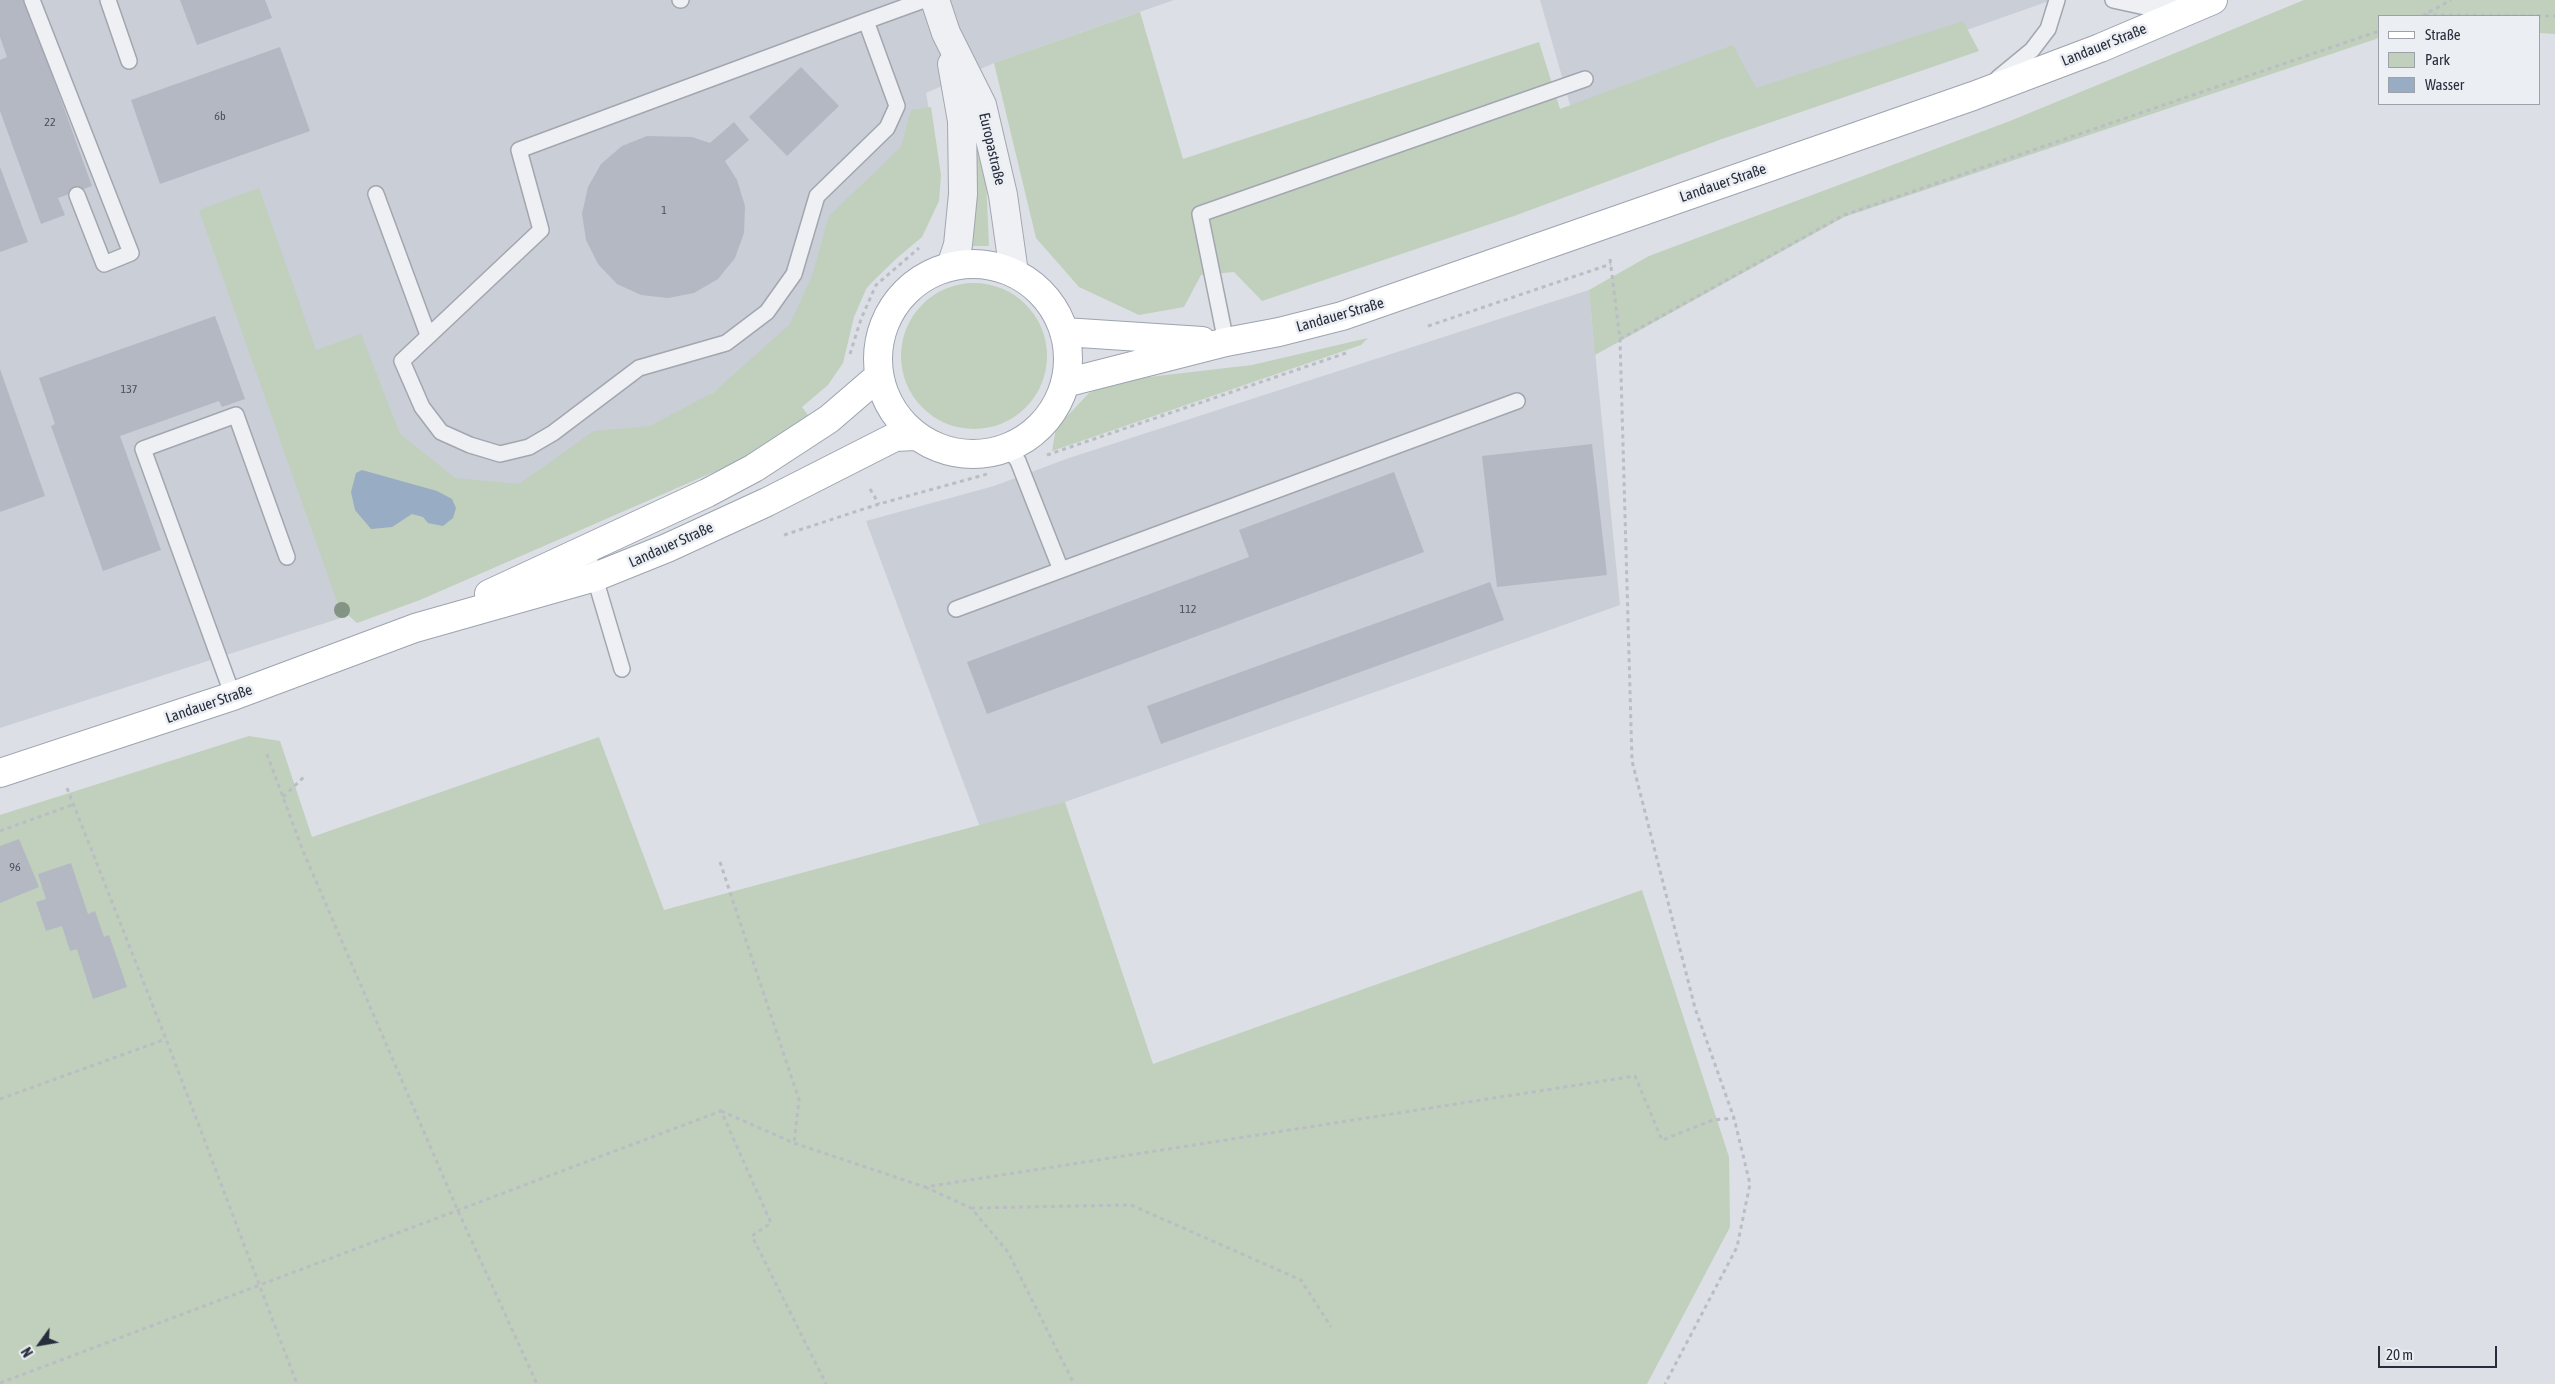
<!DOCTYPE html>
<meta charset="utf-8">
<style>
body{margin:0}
#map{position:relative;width:2555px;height:1384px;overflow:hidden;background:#dcdfe5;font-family:"Asap Condensed",sans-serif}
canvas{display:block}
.legend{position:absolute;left:2378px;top:15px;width:162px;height:90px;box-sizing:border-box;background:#ebeef3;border:1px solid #9da1a9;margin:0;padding:6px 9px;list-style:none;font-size:15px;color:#272d3b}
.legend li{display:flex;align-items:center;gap:10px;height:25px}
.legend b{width:25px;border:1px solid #9da1a9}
.north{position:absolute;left:15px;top:1319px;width:50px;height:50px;-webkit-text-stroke:4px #ebeef3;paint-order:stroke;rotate:238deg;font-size:14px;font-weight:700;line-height:20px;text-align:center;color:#272d3b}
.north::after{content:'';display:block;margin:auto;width:18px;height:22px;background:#272d3b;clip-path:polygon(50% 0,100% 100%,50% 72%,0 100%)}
.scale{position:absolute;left:2378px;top:1346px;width:119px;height:22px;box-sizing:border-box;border:2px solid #272d3b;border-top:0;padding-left:6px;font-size:15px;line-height:18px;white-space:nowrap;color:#272d3b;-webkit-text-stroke:4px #ebeef3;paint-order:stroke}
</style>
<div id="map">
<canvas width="2555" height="1384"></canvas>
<ul class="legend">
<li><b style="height:6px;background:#fff"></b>Straße</li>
<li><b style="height:14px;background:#c1cfbd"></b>Park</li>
<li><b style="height:14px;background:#98acc4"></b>Wasser</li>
</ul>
<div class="north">N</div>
<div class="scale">20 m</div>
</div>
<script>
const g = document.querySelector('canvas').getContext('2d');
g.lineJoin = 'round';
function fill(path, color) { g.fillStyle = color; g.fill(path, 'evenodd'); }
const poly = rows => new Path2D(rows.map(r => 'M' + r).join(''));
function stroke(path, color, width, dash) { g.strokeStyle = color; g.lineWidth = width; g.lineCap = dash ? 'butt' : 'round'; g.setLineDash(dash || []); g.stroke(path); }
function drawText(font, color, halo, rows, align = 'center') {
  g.font = font + ' "Asap Condensed",sans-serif'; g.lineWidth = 5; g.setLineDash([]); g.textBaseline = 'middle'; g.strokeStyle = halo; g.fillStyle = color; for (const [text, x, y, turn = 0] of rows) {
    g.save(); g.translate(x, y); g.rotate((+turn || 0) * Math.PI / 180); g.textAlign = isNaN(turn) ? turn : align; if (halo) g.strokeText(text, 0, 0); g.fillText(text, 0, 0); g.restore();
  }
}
const built = poly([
 [0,0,1174,0,994,63,926,93,933,133,911,246,881,271,854,304,379,602,347,616,0,728],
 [1540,0,2052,0,1587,164],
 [1589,290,1620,605,1065,802,980,827,866,521,994,486,1066,459]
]);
const green = poly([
 [2304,0,2555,0,2555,34,2539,33,2539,16,2379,16,2379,38,1844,217,1595,355,1589,290,1649,256,2010,121],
 [1140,12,1183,159,1539,42,1560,109,1733,45,1756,88,1963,21,1979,51,1722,139,1514,216,1262,301,1234,272,1201,275,1184,307,1139,315,1079,287,1036,238,994,63],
 [931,107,941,175,939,201,922,237,897,258,867,287,854,317,843,363,828,385,802,407,810,418,739,461,420,600,357,623,339,607,199,210,259,188,316,350,361,334,400,434,455,478,519,484,594,431,650,426,714,392,790,324,812,276,829,216,901,147,911,110],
 [972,146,980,148,986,179,989,246,973,246,976,187],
 '901 356a73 73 0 1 1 146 0a73 73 0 1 1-146 0Z',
 [1368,338,1361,345,1052,451,1056,428,1089,393,1123,380,1252,365],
 [249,736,280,741,312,837,599,737,664,910,1065,802,1153,1064,1642,890,1729,1157,1730,1227,1647,1384,0,1384,0,815]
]);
const water = poly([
 [362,470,437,491,452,499,456,508,453,518,443,526,428,523,423,517,412,514,392,527,371,529,355,510,351,492,356,473]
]);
const building = poly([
 [0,0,25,0,92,186,58,198,65,215,41,224,0,111,0,60,7,57,0,37],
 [180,0,265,0,272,18,197,45],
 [280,47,310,131,160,184,131,100],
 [801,67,839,106,787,156,749,117],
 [734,122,749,140,725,161,737,180,745,206,744,233,735,258,718,279,694,293,668,298,641,295,617,284,598,264,586,240,582,214,588,187,601,164,622,146,647,136,692,137,710,143],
 [0,167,28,242,0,252],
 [215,316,245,399,222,407,219,401,120,436,161,550,103,571,51,426,55,424,39,378],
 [0,369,45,496,0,512],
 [1592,444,1607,575,1497,587,1482,456],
 [1394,472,1424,552,987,714,967,662,1249,557,1239,530],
 [1490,582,1504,620,1161,744,1147,706],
 [19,839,39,887,0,903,0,846],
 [71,863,88,914,95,911,104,937,109,935,127,987,93,999,77,949,70,951,62,926,46,931,36,902,46,899,38,874]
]);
const path = poly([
 [2425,15,2555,16],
 [2422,16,2451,0],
 [1610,259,1620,339,1632,761,1695,1008,1734,1118,1750,1184,1737,1247,1665,1384],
 [1428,326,1611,264],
 [1620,339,1844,215,2379,31],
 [850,354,861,319,876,285,919,248],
 [1047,455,1346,353],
 [870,489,879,504],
 [784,535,879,504,991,473],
 [267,754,303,851,458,1211,537,1384],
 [67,788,166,1039,297,1384],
 [283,797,304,777],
 [0,831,72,805],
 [720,862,799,1100,794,1143],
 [0,1099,166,1039],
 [721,1111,794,1143,925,1187,1635,1076,1662,1140,1713,1120,1734,1118],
 [925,1187,971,1208,1008,1252,1074,1384],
 [971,1208,1131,1205,1301,1280,1331,1327],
 [0,1383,721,1111,771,1223,752,1236,826,1384]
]);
const service = poly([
 [32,0,131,253,104,264,77,195],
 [108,0,129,61],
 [680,0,681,0],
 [2113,0,2145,7,2183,6],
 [866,21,897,106,887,128,817,196,794,274,767,312,726,343,639,368,553,433,529,447,500,454,470,445,441,432,422,407,402,361,541,230,519,150,866,21,924,0],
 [1998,78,2032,50,2048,29,2057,0],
 [376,194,428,335],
 [1226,342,1200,214,1585,79],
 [1008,448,1018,461,1061,570,1517,401],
 [586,548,622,669],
 [956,609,1061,570],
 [233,696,143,449,236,415,287,557]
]);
const minor = poly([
 [935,0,946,33,982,105,1003,195,1014,273],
 [951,266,958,245,963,194,962,121,952,64]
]);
const primary = poly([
 '878 359a95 95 0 1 1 190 0a95 95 0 1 1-190 0Z',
 [1064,332,1202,341],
 [1065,383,1226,342,1279,332,1342,316,1973,96,2100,48,2213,0],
 [489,594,707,493,754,468,829,419,879,376],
 [0,773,233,696,415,628,595,577,667,548,767,502,895,437,915,436]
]);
const trees = [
 [342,610]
];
const numberNames = [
 ["6b",220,116],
 ["22",50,122],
 ["1",664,210],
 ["137",129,389],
 ["112",1188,609],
 ["96",15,867]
];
const streetNames = [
 ["Landauer Straße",2104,45,-22],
 ["Europastraße",992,149,77],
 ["Landauer Straße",1723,183,-19],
 ["Landauer Straße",1340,315,-16],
 ["Landauer Straße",671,545,-24],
 ["Landauer Straße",209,704,-19]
];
fill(built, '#caced7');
fill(green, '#c1cfbd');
fill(water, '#98acc4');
fill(building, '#b3b8c2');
stroke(service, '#a2a6af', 18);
stroke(minor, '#a2a6af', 30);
stroke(primary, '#9ca4b0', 30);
stroke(path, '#babdc4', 3, [4, 4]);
stroke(service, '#eef0f4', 15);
stroke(minor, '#eef0f4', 28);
stroke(primary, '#fff', 28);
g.fillStyle = '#839384';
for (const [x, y] of trees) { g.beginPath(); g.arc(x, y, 8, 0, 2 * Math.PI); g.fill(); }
drawText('12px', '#4a505d', null, numberNames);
drawText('15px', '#272d3b', '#ebeef3', streetNames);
</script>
